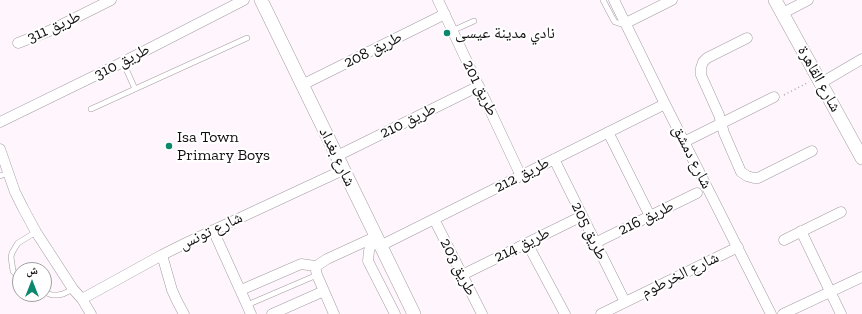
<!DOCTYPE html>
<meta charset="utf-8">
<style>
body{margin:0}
#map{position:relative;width:862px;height:314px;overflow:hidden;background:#fef6fc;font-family:"Zilla Slab","Noto Naskh Arabic",serif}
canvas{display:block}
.north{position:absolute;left:12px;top:262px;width:40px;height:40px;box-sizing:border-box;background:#fff;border:1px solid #a09fa0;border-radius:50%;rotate:0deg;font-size:11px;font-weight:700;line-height:16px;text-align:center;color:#120f11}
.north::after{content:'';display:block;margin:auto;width:14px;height:18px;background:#0b896d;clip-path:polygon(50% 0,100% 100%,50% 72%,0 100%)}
</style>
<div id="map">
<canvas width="862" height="314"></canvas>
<div class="north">ش</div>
</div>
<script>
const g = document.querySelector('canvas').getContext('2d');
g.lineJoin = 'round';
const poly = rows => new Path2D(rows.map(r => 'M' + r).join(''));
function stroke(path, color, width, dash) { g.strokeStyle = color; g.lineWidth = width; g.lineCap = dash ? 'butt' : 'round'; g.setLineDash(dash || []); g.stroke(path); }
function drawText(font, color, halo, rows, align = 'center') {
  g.font = font + ' "Zilla Slab","Noto Naskh Arabic",serif'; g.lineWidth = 4; g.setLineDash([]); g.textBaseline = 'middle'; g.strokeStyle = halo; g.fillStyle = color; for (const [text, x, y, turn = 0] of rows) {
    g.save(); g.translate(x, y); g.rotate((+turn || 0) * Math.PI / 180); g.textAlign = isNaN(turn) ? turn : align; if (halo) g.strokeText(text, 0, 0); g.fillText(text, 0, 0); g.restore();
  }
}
const path = poly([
 [784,95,809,82]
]);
const service = poly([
 [603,0,613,19,615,22,621,24,626,23],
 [452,31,474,21],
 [123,62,135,89],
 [91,109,247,38],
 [0,176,8,173],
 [20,279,13,271,11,257,12,253,16,246,18,243,36,232],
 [44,292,52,295,58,295,63,294,73,289],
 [247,305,317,275]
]);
const minor = poly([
 [438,0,521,176],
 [614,0,665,104,771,314],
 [783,13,808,0],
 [626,23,672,0],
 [747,38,707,58,703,62,701,68,701,75,719,115,724,133,741,172,747,176,754,178,758,178,812,151],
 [18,43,49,31,111,0],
 [821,83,862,59],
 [302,85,445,14],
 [0,122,123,62,244,0],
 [608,132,650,216],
 [684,142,774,97],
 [0,149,15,192,23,208,36,232,73,289,82,299,91,314],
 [337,156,479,86],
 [554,159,625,302],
 [434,219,482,314],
 [213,230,251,314],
 [801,231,841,314],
 [373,238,369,251,368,261,395,314],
 [784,240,841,212],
 [527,243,565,314],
 [595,243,697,193],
 [380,246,665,104],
 [162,255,172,290,177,301,184,314],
 [315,266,317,275,334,314],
 [462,275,582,216],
 [241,290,301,264,315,266,318,265,327,259,375,237],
 [82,299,162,255,188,242,343,170],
 [272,314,324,291],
 [601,314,738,247],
 [783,314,862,277]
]);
const tertiary = poly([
 [261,0,414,314],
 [775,0,862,158]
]);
const markers = [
 [447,33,4,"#0b896d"],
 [169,146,4,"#0b896d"]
];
const streetNames = [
 ["طريق 311",54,27,-24],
 ["طريق 208",373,50,-26],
 ["طريق 310",122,62,-27],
 ["شارع القاهرة",819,79,61],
 ["طريق 201",480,88,64],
 ["طريق 210",408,121,-26],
 ["شارع بغداد",337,157,64],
 ["شارع دمشق",692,157,63],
 ["طريق 212",522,175,-27],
 ["طريق 216",646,218,-26],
 ["شارع تونس",211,231,-25],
 ["طريق 205",589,231,64],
 ["طريق 214",522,245,-26],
 ["طريق 203",458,267,63],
 ["شارع الخرطوم",680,275,-26]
];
const poiNames = [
 ["نادي مدينة عيسى",455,33],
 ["Isa Town",177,137],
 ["Primary Boys",177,155]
];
stroke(service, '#a39ba0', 6);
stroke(minor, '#a39ba0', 11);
stroke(tertiary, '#a39ba0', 14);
stroke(path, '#afa9ae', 1.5, [1, 3]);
stroke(service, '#fff', 5);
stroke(minor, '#fff', 10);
stroke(tertiary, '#fff', 13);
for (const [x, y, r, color] of markers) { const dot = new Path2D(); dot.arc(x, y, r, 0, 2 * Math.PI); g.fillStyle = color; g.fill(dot); stroke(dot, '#fff', 1.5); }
drawText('16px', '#120f11', '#fff', streetNames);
drawText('16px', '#120f11', '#fff', poiNames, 'left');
</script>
